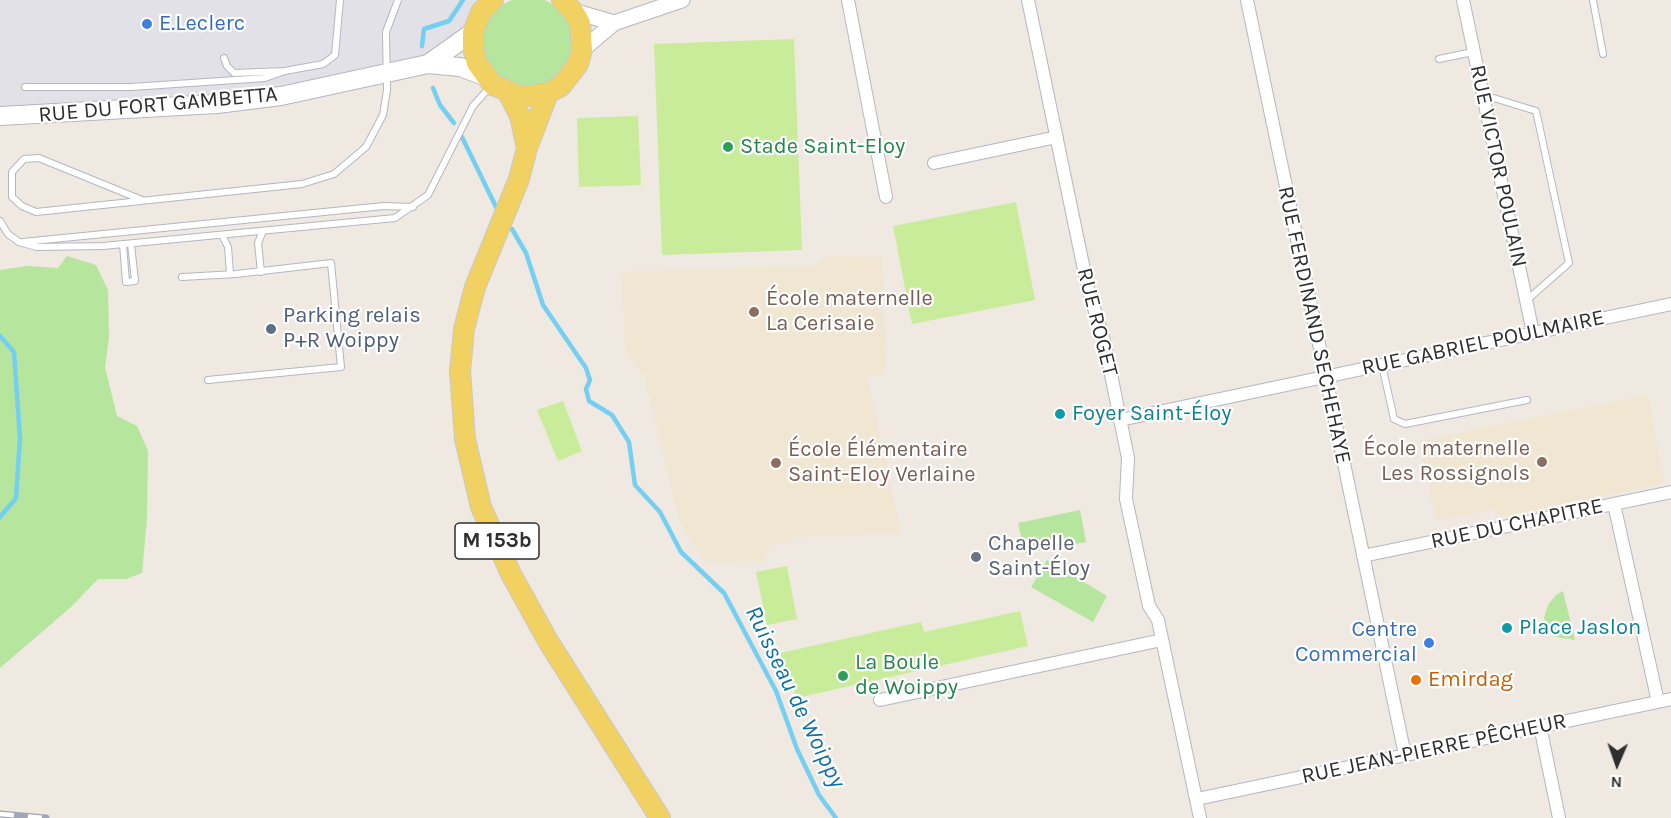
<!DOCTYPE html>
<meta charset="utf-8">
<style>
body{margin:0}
#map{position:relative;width:1671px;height:818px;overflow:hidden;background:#efe9e1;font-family:Karla,sans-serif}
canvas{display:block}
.north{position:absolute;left:1587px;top:734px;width:60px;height:60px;-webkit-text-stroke:4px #fff;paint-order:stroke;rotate:182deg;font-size:16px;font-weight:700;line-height:24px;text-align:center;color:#2e2e2e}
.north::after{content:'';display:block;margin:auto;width:21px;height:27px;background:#2e2e2e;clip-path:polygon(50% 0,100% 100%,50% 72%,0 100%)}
</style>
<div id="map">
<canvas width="1671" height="818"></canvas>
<div class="north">N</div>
</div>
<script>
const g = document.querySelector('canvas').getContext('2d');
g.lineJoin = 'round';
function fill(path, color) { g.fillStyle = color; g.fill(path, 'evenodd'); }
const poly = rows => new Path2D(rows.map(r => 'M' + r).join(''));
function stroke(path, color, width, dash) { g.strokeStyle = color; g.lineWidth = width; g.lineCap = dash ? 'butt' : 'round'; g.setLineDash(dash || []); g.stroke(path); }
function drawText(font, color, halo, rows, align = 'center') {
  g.font = font + ' Karla,sans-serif'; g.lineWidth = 4.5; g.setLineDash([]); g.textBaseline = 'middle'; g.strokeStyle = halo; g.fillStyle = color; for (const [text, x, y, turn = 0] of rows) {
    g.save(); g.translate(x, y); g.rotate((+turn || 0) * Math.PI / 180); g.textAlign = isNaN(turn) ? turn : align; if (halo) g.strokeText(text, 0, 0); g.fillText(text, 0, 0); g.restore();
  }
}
const industrial = poly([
 [0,0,493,0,455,48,341,84,0,116]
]);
const education = poly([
 [826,256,882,257,886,374,868,376,869,385,901,533,793,537,792,543,770,544,764,561,705,562,680,524,651,402,646,390,646,379,626,352,621,272,813,266],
 [1648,395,1664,483,1502,517,1493,509,1436,521,1419,441]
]);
const green = poly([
 '483 42a45 45 0 1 1 90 0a45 45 0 1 1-90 0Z',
 [67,256,96,265,108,290,109,337,105,367,117,416,137,426,148,451,147,518,142,573,126,579,98,579,71,607,0,668,0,270,27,266,58,268],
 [1080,510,1086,542,1025,553,1018,523],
 [1047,560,1107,596,1093,622,1031,587],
 [1563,591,1575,640,1556,637,1550,631,1544,618,1548,605,1556,595]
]);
const pitch = poly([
 [794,39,802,250,662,255,654,44],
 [638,116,641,185,579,187,577,118],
 [1016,202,1035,300,912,324,893,226],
 [563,401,582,451,558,461,537,410],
 [787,566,797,619,767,625,756,572],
 [1020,611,1028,646,797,698,780,653,921,622,924,632]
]);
const stream = poly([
 [422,46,424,29,449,21,463,0],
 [433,88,440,105,454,123],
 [462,137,496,207],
 [512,229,526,253,543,305,586,368,590,380,586,389,589,401,612,415,629,442,635,485,660,512,681,552,724,593,776,691,797,749,819,795,836,818],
 [0,336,14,352,20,438,16,498,0,517]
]);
const service = poly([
 [1593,0,1603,54],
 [1439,59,1473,52],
 [285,71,323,64,335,55,340,0],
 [25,87,131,87,265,78,285,71,234,73,227,66,224,58],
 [1484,95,1536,111,1569,263,1527,300],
 [142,200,39,158,24,159,12,172,12,197,22,206,36,212,302,184,334,174,366,147,383,115,387,90,386,32,398,0],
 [0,221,8,234,19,242,37,247,103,246,395,218,428,195,473,106,490,87],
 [222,235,228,247,230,273],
 [23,242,384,206,413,207],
 [123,244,126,282,135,281,131,244],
 [261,272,258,243,263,231],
 [182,277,236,274,331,263,341,367,208,380],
 [1382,365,1394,419,1405,424,1527,400]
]);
const minor = poly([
 [848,0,886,197],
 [1028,0,1088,289,1104,340,1128,458,1126,499,1149,606,1158,620,1200,818],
 [1247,0,1405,755],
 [1463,0,1533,333],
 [934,163,1057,137],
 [1120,420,1671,304],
 [1614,504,1658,702],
 [1363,556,1671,492],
 [880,700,1162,640],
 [1540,726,1559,818],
 [1197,799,1671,699]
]);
const tertiary = poly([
 [573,11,614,23],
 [582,50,614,23,682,0]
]);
const secondary = poly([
 [428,64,460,67,484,76],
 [0,116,217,104,281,96,428,64,473,32]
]);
const primary = poly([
 [493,0,481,12,473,32,473,48,477,63,493,85,522,97,548,93,561,86,578,64,582,50,580,23,573,11,562,0],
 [548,93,527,148,519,179,475,287,464,329,460,371,465,439,481,507,511,574,548,641,660,818],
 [509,94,520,116,527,148]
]);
const rail = poly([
 [0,814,46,818]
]);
const markers = [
 [147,24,6,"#3f7fe0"],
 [728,147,6,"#2e9e5b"],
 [754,312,6,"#8d6e63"],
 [271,329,6,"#5c6f8a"],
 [1060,414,6,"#0f9aa8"],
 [1542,462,6,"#8d6e63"],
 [776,463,6,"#8d6e63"],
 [976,557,6,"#6b7280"],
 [1507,628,6,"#0f9aa8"],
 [1429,643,6,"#3f7fe0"],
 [843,676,6,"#2e9e5b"],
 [1416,680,6,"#e8710a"]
];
const shields = [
 [497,541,84]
];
const shieldNames = [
 ["M 153b",497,541]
];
const shopNames = [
 ["E.Leclerc",159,24],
 ["Centre",1417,630,"right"],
 ["Commercial",1417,655,"right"]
];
const streetNames = [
 ["RUE DU FORT GAMBETTA",158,105,-5],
 ["RUE VICTOR POULAIN",1498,166,78],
 ["RUE ROGET",1097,322,76],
 ["RUE FERDINAND SECHEHAYE",1314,325,78],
 ["RUE GABRIEL POULMAIRE",1483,343,-12],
 ["RUE DU CHAPITRE",1517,524,-12],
 ["RUE JEAN-PIERRE PÊCHEUR",1434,749,-12]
];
const leisureNames = [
 ["Stade Saint-Eloy",740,147],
 ["La Boule",855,663],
 ["de Woippy",855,688]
];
const educationNames = [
 ["École maternelle",766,299],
 ["La Cerisaie",766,324],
 ["École maternelle",1530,449,"right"],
 ["Les Rossignols",1530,474,"right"],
 ["École Élémentaire",788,450],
 ["Saint-Eloy Verlaine",788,475]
];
const serviceNames = [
 ["Parking relais",283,316],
 ["P+R Woippy",283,341]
];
const cultureNames = [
 ["Foyer Saint-Éloy",1072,414],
 ["Place Jaslon",1519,628]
];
const worshipNames = [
 ["Chapelle",988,544],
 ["Saint-Éloy",988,569]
];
const foodNames = [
 ["Emirdag",1428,680]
];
const waterNames = [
 ["Ruisseau de Woippy",795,697,64]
];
fill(industrial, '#e3e1e8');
fill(education, '#f0e6d1');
fill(green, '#b6e59e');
fill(pitch, '#c9ec9a');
stroke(stream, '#75cff0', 4.5);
stroke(service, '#b4b7c1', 8);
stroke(minor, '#b4b7c1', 14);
stroke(tertiary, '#b4b7c1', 17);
stroke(secondary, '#b4b7c1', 20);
stroke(primary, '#c9c9c9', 22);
stroke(service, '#fff', 6);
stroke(minor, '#fff', 12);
stroke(tertiary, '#fff', 15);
stroke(secondary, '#fff', 18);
stroke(primary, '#f2d163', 20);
stroke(rail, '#a3a6b8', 7);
stroke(rail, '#fff', 4.5, [14]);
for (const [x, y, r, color] of markers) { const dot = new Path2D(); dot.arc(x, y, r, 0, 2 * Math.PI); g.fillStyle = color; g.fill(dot); stroke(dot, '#fff', 2); }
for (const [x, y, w] of shields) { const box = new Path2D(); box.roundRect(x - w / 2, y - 18, w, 36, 4.5); g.fillStyle = '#fff'; g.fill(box); stroke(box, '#2e2e2e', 1.5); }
drawText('bold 21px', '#2e2e2e', null, shieldNames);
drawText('22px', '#366cbe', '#fff', shopNames, 'left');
drawText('22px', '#2e2e2e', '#fff', streetNames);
drawText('22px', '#27864d', '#fff', leisureNames, 'left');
drawText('22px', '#785e54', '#fff', educationNames, 'left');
drawText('22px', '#4e5e75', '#fff', serviceNames, 'left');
drawText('22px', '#0d838f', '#fff', cultureNames, 'left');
drawText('22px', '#5b616d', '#fff', worshipNames, 'left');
drawText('22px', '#c56008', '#fff', foodNames, 'left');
drawText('italic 24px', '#0d6fa3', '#fff', waterNames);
</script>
